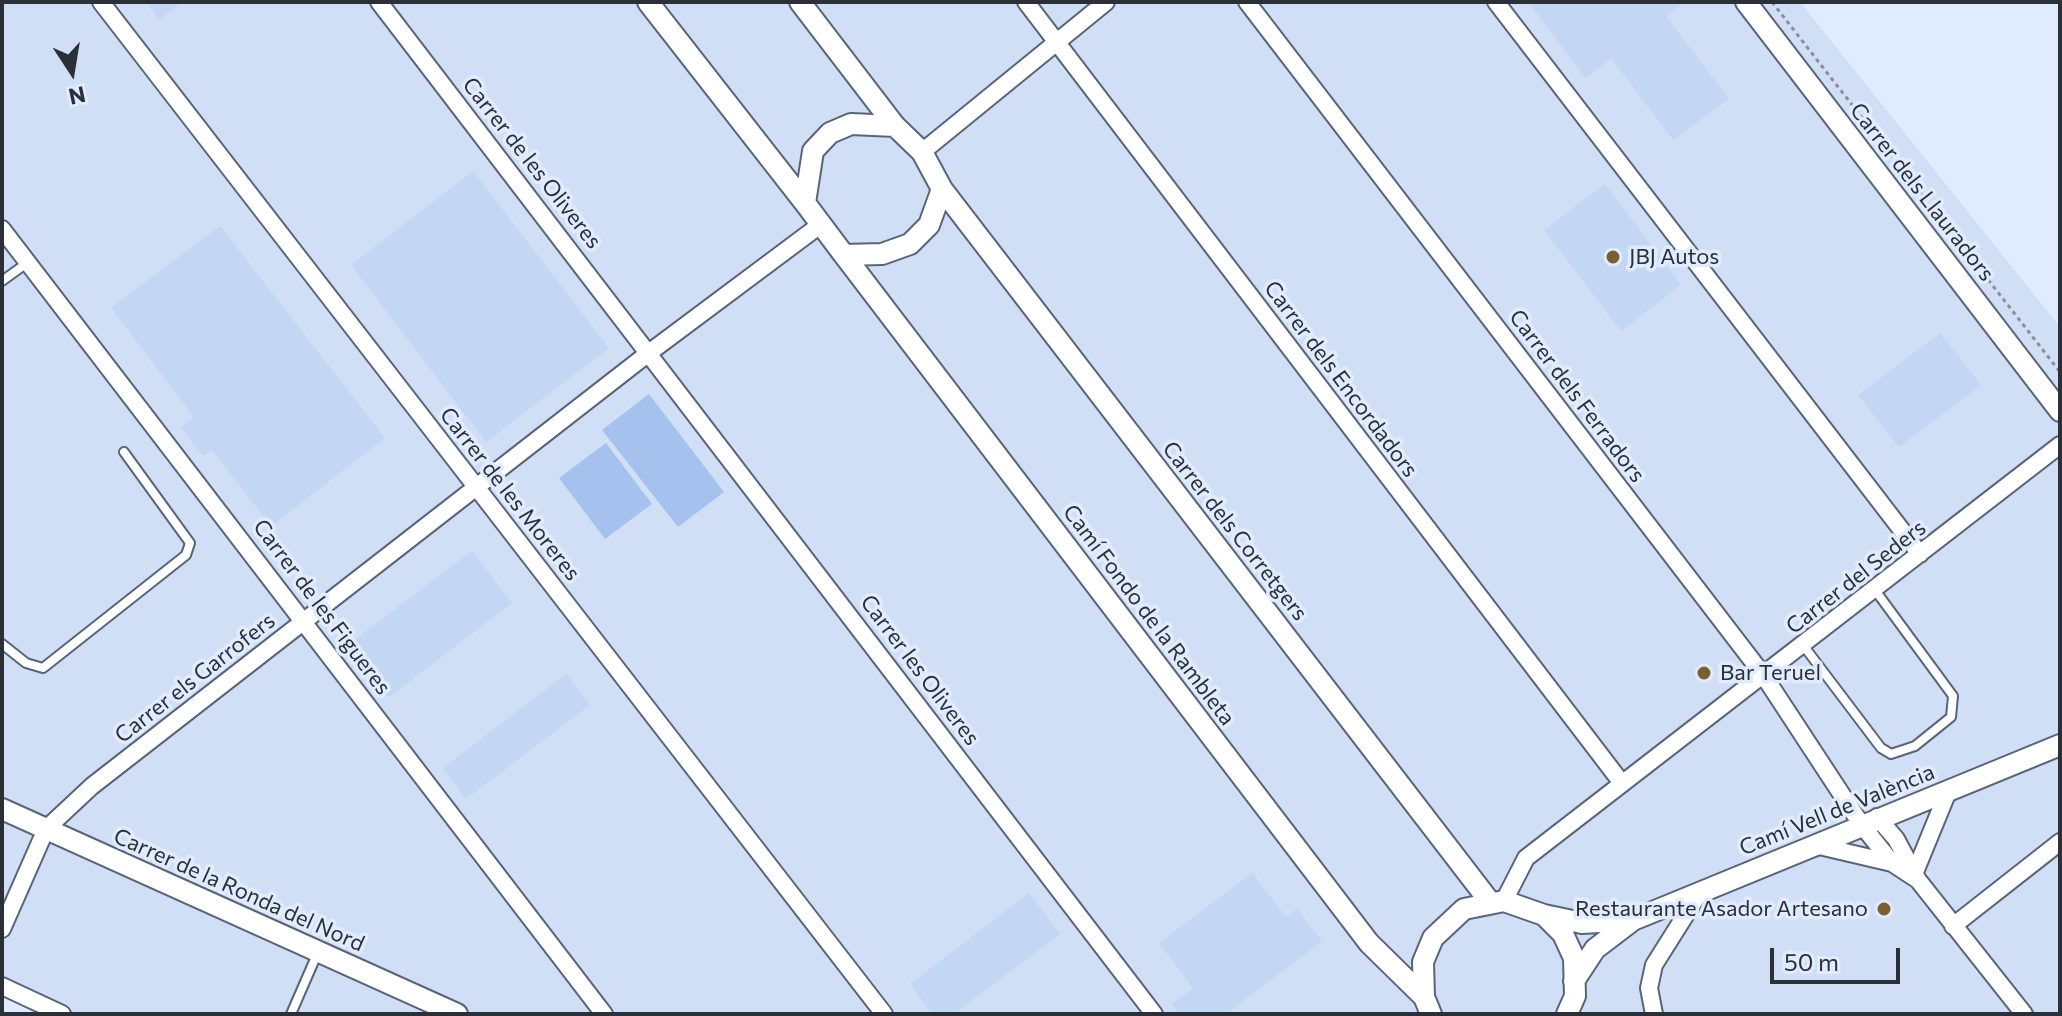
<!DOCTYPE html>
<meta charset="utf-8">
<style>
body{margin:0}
#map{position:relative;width:2062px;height:1016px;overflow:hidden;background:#e0ecfe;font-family:Commissioner,sans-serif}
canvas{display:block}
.frame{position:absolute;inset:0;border:4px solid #2a2f38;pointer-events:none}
.north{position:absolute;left:32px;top:32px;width:80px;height:80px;-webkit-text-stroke:6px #e0ecfe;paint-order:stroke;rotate:168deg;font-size:22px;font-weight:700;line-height:32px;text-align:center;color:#2a2f38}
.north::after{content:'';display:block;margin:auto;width:28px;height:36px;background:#2a2f38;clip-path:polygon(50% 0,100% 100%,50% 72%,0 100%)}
.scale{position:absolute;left:1770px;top:948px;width:130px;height:36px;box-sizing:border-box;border:4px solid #2a2f38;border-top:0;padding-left:10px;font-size:24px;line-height:28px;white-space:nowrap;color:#2a2f38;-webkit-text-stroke:6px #e0ecfe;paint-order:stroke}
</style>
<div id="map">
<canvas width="2062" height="1016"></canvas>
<div class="frame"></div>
<div class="north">N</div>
<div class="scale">50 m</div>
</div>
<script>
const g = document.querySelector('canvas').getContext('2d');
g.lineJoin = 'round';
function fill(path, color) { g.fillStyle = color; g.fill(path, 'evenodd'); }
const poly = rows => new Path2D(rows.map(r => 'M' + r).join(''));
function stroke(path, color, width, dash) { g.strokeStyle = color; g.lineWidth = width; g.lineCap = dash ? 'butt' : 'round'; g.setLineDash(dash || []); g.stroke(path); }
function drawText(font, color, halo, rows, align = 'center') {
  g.font = font + ' Commissioner,sans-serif'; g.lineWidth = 7; g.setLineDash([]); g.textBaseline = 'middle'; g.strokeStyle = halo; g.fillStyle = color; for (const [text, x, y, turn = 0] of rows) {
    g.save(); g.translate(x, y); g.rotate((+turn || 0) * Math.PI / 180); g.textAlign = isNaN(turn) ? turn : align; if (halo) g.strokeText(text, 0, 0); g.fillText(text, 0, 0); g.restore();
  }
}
const built = poly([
 [2,2,1800,2,2060,327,2060,1014,53,1014,2,991]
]);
const green = poly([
 [649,394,724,492,678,527,602,430],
 [606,443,652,504,605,539,559,478]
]);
const building = poly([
 [146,2,182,2,159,20],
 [1528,2,1685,2,1666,16,1729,99,1673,140,1611,58,1586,78],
 [473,171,609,348,486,442,351,265],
 [1605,184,1681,285,1621,331,1544,230],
 [220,226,385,438,271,526,212,450,203,456,181,427,194,417,111,308],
 [1940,333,1981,385,1899,447,1858,395],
 [472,551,512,603,389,697,349,644],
 [566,674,590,705,466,799,443,768],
 [1252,873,1286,917,1297,909,1322,941,1226,1014,1179,1014,1172,1004,1193,988,1159,943],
 [1029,893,1060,934,954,1014,932,1014,910,984]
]);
const path = poly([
 [1772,2,2060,372]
]);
const service = poly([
 [2,281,27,263],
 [2,644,26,663,43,668,186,555,190,543,124,452],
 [1803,645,1881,748,1891,754,1915,746,1951,717,1953,696,1875,590],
 [291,1014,318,952]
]);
const minor = poly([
 [101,2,884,1014],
 [379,2,1154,1014],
 [1026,2,1621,782],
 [1247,2,1764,676,1861,824,1892,863,1918,880],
 [1496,2,1920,554],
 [922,152,1106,2],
 [2,229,604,1014],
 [1877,817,1896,839,1918,880,2024,1014],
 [1815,845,1892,863],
 [1915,872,1949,789],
 [1504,901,1526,858,2060,445],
 [1953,926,2060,842],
 [2,929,46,829,92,786,650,352,820,225],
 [2,986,62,1014],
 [1654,1014,1649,988,1654,965,1700,892]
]);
const tertiary = poly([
 [648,2,805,203],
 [800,2,895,126],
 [1746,2,2060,411],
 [851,124,895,126,922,152,942,189,929,225,910,244,882,254,844,255,805,203,813,151,830,133,851,124],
 [942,189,1490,902],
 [844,255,1369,943,1424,997],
 [2,809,457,1014],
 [1544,915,1582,923,1633,920],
 [1574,981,1595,949,1633,920,2060,745],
 [1431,1014,1424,997,1423,962,1433,938,1464,909,1504,901,1544,915,1563,934,1574,958,1575,996,1567,1014]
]);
const markers = [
 [1613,257,8,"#7a5f31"],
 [1704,673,8,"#7a5f31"],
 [1884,909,8,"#7a5f31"]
];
const streetNames = [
 ["Carrer de les Oliveres",532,163,52],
 ["Carrer dels Llauradors",1922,192,52],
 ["Carrer dels Encordadors",1341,379,53],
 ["Carrer dels Ferradors",1577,396,53],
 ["Carrer de les Moreres",510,494,52],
 ["Carrer dels Corretgers",1235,531,52],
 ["Carrer del Seders",1856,577,-38],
 ["Carrer de les Figueres",322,607,53],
 ["Camí Fondo de la Rambleta",1149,615,53],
 ["Carrer les Oliveres",920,670,53],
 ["Carrer els Garrofers",195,678,-38],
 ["Camí Vell de València",1837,810,-22],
 ["Carrer de la Ronda del Nord",239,890,24]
];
const poiNames = [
 ["JBJ Autos",1629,257],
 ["Bar Teruel",1720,673],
 ["Restaurante Asador Artesano",1868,909,"right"]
];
fill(built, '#d1dff6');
fill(green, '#a5c2ef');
fill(building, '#c3d6f4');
stroke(service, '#586578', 12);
stroke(minor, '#586578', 20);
stroke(tertiary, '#586578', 24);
stroke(path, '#878f9d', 3, [4, 4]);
stroke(service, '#fff', 8);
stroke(minor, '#fff', 16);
stroke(tertiary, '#fff', 20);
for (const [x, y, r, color] of markers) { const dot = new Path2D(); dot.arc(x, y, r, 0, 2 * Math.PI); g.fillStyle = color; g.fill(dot); stroke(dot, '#e0ecfe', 3); }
drawText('22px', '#2a2f38', '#e0ecfe', streetNames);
drawText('22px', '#2a2f38', '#e0ecfe', poiNames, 'left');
</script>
